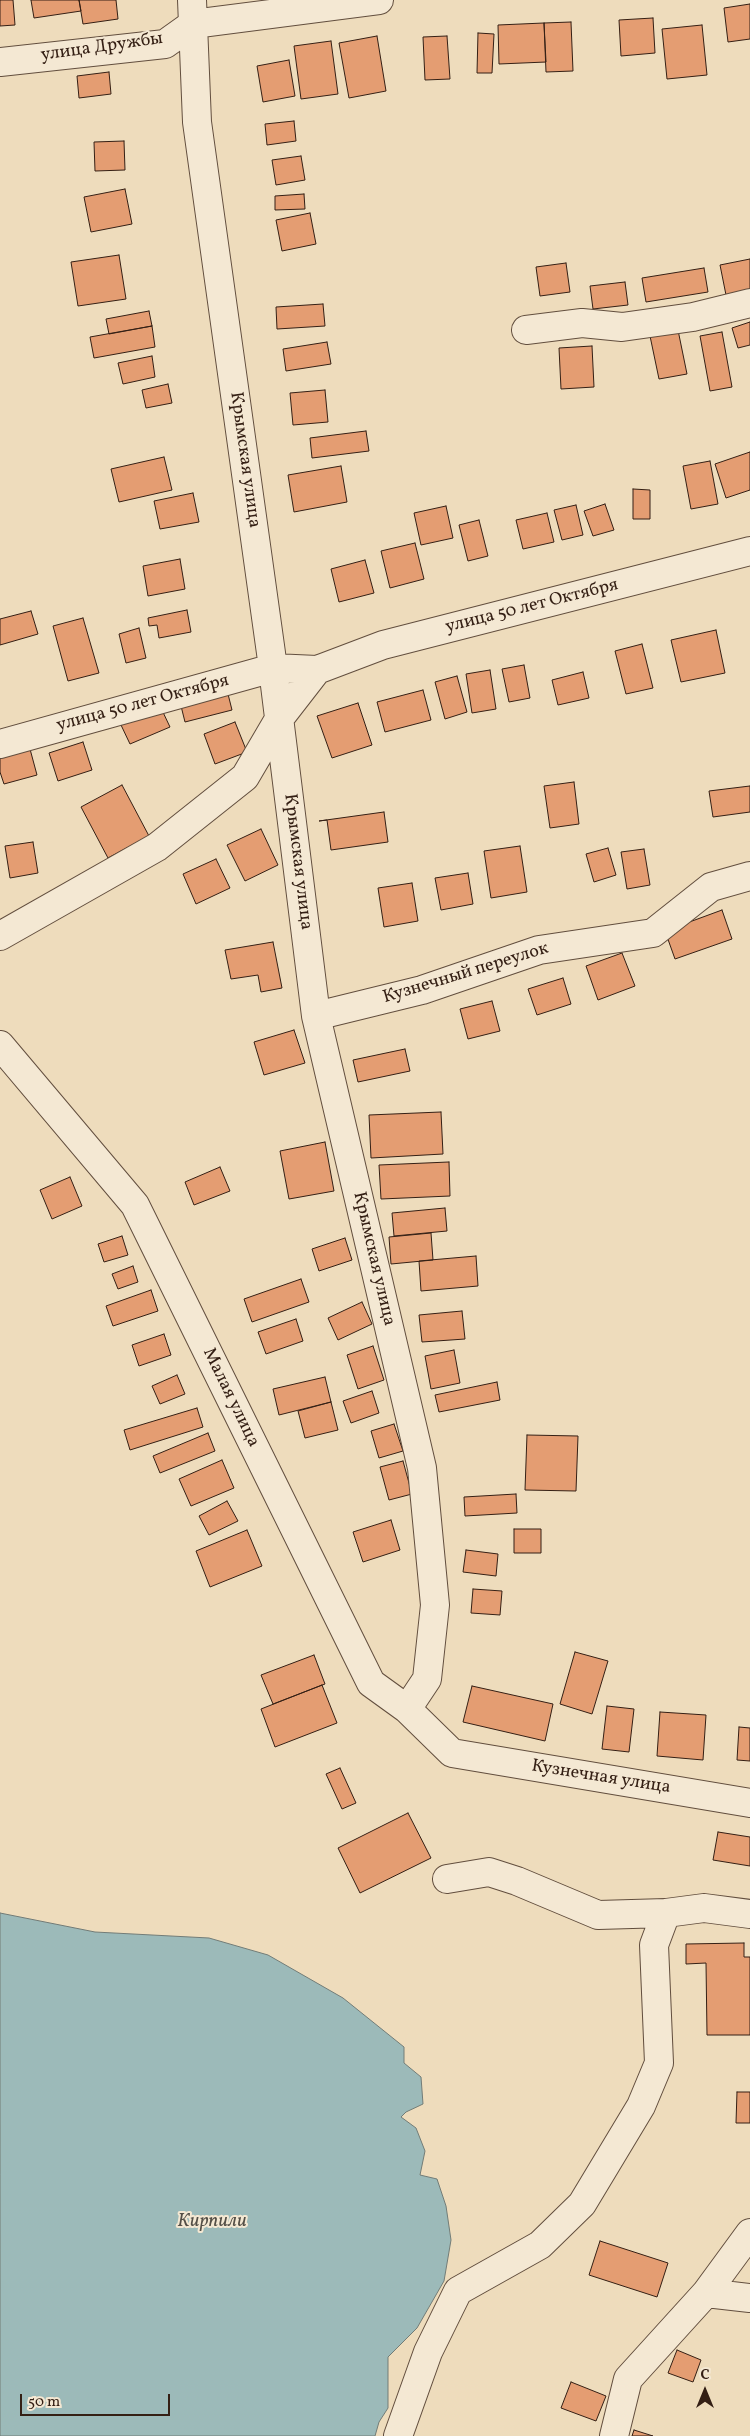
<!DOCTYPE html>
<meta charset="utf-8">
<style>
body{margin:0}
#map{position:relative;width:750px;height:2436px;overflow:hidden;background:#eedcbc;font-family:Vollkorn,serif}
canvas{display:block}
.north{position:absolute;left:680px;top:2366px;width:50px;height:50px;-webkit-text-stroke:4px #f4e8d3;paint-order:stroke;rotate:0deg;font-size:14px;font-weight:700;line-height:20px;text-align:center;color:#341f14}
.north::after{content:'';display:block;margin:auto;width:18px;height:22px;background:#341f14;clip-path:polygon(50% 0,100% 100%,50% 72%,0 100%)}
.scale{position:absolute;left:20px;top:2394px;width:150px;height:22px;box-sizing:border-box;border:2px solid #341f14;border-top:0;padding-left:6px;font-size:15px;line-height:18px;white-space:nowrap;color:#341f14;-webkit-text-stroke:4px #f4e8d3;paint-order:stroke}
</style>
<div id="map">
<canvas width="750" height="2436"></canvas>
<div class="north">С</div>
<div class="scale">50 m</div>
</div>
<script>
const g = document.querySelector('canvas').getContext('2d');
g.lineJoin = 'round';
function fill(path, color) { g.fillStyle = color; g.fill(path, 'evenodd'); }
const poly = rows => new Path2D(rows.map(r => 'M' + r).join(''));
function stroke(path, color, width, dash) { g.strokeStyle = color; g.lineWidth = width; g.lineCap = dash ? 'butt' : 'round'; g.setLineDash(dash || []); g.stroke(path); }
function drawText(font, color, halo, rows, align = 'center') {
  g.font = font + ' Vollkorn,serif'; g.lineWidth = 4; g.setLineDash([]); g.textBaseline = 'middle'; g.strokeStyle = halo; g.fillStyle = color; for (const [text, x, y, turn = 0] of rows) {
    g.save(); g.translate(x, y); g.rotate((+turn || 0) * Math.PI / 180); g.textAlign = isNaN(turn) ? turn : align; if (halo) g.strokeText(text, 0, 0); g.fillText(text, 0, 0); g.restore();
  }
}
const water = poly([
 [0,1913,95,1932,209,1938,268,1955,343,1998,404,2047,404,2063,421,2077,423,2104,406,2112,401,2117,416,2128,425,2151,420,2175,437,2179,446,2206,451,2240,444,2281,417,2328,388,2357,388,2408,379,2422,375,2436,0,2436,0,1913]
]);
const building = poly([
 [0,0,13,0,15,25,0,26,0,0],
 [31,0,79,0,81,11,34,18,31,0],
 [79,0,116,0,118,19,83,24,79,0],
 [750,4,750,39,728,42,724,8,750,4],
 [653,18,655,53,621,56,619,20,653,18],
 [571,22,573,71,546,72,544,23,571,22],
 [544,23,546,62,499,64,498,25,544,23],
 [702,25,707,75,667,79,662,29,702,25],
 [478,33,494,34,492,73,477,73,478,33],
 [377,36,386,91,349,98,339,43,377,36],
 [447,36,450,79,425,80,423,37,447,36],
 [331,41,338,94,301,99,294,46,331,41],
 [289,60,295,96,263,102,257,66,289,60],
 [109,72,111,94,79,98,77,76,109,72],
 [294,121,296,141,267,145,265,124,294,121],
 [124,141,125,170,95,171,94,142,124,141],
 [301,156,305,180,276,185,272,160,301,156],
 [125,189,132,224,91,232,84,197,125,189],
 [304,194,305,209,275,210,275,196,304,194],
 [310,213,316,244,282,251,276,220,310,213],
 [119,255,126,299,78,306,71,262,119,255],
 [750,259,750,290,726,295,720,265,750,259],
 [566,263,570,292,540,296,536,267,566,263],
 [704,268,708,292,646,302,642,278,704,268],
 [625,282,628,305,593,309,590,286,625,282],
 [323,304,325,326,277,329,276,307,323,304],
 [149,311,152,326,109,334,106,319,149,311],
 [750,322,750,345,738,348,732,328,750,322],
 [152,326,155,347,94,358,90,337,152,326],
 [678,330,687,374,659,379,650,336,678,330],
 [722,332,732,387,710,391,700,336,722,332],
 [327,342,331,364,286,371,283,349,327,342],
 [592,346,594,387,561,389,559,348,592,346],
 [152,356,155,377,123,384,118,363,152,356],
 [168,384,172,403,146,408,142,390,168,384],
 [325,390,328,422,293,425,290,393,325,390],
 [366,431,369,451,312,458,310,438,366,431],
 [750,452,750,490,726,498,715,464,750,452],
 [164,457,172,490,119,502,111,469,164,457],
 [710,461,718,504,691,509,683,466,710,461],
 [341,466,347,502,294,512,288,475,341,466],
 [633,489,650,490,650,519,633,519,633,489],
 [193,493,199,522,160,529,154,501,193,493],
 [605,504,614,530,593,536,584,511,605,504],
 [576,505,583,535,562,540,554,510,576,505],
 [446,506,453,538,421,545,414,513,446,506],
 [547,513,554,542,523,549,516,520,547,513],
 [479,520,488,556,468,561,459,525,479,520],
 [415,543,424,579,390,588,381,551,415,543],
 [180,559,185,589,148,596,143,566,180,559],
 [365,560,374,593,339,602,331,569,365,560],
 [187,610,191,632,159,638,157,625,149,626,148,618,187,610],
 [31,611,38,634,0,645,0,619,31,611],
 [83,618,99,673,68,681,53,626,83,618],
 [139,628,146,658,126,663,119,634,139,628],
 [716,630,725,673,681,682,671,640,716,630],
 [642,644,653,688,626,694,615,651,642,644],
 [524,665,530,698,509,702,502,669,524,665],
 [490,670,496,709,472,713,466,674,490,670],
 [583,672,589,698,558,705,552,680,583,672],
 [457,676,467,712,445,719,435,682,457,676],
 [227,690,232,710,185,722,180,702,227,690],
 [423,690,431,720,385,732,377,702,423,690],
 [358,703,372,745,332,758,317,716,358,703],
 [161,708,170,727,130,744,121,725,161,708],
 [235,722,247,752,215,764,204,734,235,722],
 [83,742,92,770,58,781,49,753,83,742],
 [30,749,37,775,4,784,0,772,0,758,30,749],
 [574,782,579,824,550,828,544,786,574,782],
 [122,785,149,836,108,858,81,807,122,785],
 [750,786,750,812,713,817,709,791,750,786],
 [384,812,388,842,331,850,327,820,319,821,384,812],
 [261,829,278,865,245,881,227,845,261,829],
 [33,842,38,873,10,878,5,846,33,842],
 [520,846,527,892,491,898,484,851,520,846],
 [608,848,616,875,594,882,586,854,608,848],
 [644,849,650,885,627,889,621,852,644,849],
 [216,859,230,888,196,904,183,874,216,859],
 [468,873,473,904,441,910,435,878,468,873],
 [412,883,418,921,384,927,378,888,412,883],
 [722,910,732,939,675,959,665,931,722,910],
 [273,942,282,988,261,992,258,975,231,979,225,950,273,942],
 [622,953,635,986,598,1000,586,966,622,953],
 [563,978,571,1004,537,1015,528,989,563,978],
 [492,1001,500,1031,468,1039,460,1009,492,1001],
 [294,1030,305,1063,264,1075,254,1042,294,1030],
 [405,1049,410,1071,358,1082,353,1060,405,1049],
 [441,1112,443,1154,371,1158,369,1115,441,1112],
 [325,1142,334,1191,289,1199,280,1151,325,1142],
 [449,1162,450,1196,381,1199,379,1165,449,1162],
 [220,1167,230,1191,194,1205,185,1182,220,1167],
 [70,1177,82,1206,52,1219,40,1190,70,1177],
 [445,1208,447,1231,394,1236,392,1213,445,1208],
 [431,1233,433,1260,391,1264,389,1237,431,1233],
 [122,1236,128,1255,104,1262,98,1244,122,1236],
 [345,1238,352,1260,319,1271,312,1249,345,1238],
 [476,1256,478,1286,421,1291,419,1261,476,1256],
 [133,1266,138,1282,118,1289,112,1274,133,1266],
 [301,1279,309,1302,252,1322,244,1299,301,1279],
 [151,1290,158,1311,113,1326,106,1306,151,1290],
 [362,1302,372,1324,338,1340,328,1318,362,1302],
 [462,1311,465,1339,422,1342,419,1315,462,1311],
 [296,1319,303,1341,266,1354,258,1332,296,1319],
 [164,1334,171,1355,139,1366,132,1345,164,1334],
 [373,1346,384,1380,358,1389,347,1355,373,1346],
 [454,1350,460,1383,431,1389,425,1356,454,1350],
 [177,1375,185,1394,160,1404,152,1386,177,1375],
 [325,1377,331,1402,279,1415,273,1389,325,1377],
 [497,1382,500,1400,439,1412,435,1395,497,1382],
 [372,1391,379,1413,351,1423,343,1401,372,1391],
 [331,1402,338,1430,305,1438,298,1411,331,1402],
 [197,1408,203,1427,130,1450,124,1430,197,1408],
 [394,1424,403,1451,379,1458,371,1431,394,1424],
 [208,1433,215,1451,160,1473,153,1456,208,1433],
 [527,1435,578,1436,576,1491,525,1490,527,1435],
 [222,1460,234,1488,191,1506,179,1479,222,1460],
 [403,1461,412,1494,389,1500,380,1467,403,1461],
 [516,1494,517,1513,465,1516,464,1497,516,1494],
 [227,1501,238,1521,209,1535,199,1516,227,1501],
 [391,1520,400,1550,363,1562,353,1532,391,1520],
 [514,1529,541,1529,541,1553,514,1553,514,1529],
 [247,1530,262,1566,210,1587,196,1551,247,1530],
 [466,1550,498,1554,496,1576,463,1572,466,1550],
 [473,1589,502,1591,500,1615,471,1613,473,1589],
 [575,1652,608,1661,592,1714,560,1704,575,1652],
 [314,1655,325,1684,273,1704,261,1675,314,1655],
 [322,1685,337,1723,275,1747,261,1709,322,1685],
 [472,1686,553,1704,545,1741,463,1722,472,1686],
 [607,1706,634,1709,629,1752,602,1749,607,1706],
 [660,1712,706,1715,703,1760,657,1756,660,1712],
 [739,1727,750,1728,750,1761,737,1760,739,1727],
 [340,1768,356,1803,342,1809,326,1774,340,1768],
 [408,1813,431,1858,360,1893,338,1848,408,1813],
 [718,1832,750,1837,750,1866,713,1860,718,1832],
 [744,1943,744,1957,750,1957,750,2035,707,2035,706,1963,686,1964,686,1944,744,1943],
 [737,2092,750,2092,750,2123,736,2123,737,2092],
 [600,2241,668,2263,657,2297,589,2275,600,2241],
 [677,2350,701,2360,693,2382,668,2373,677,2350],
 [571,2382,606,2396,596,2421,561,2408,571,2382],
 [634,2430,653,2436,632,2436,634,2430]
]);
const minor = poly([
 [192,0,197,122,271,653,316,1016,422,1468,435,1605,427,1679,407,1709],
 [0,62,165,44,193,24,379,0],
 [526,330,582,323,622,327,693,317,750,303],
 [0,744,273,668,317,670],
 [0,936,157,847,245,777,279,719,317,670,383,645,750,551],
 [316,1016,422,990,539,950,653,933,711,887,750,876],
 [0,1045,135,1205,371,1683,407,1709,452,1753,750,1803],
 [447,1879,489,1872,517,1881,598,1915,666,1913],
 [706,2293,750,2298],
 [398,2436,428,2352,458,2291,540,2245,582,2204,641,2106,659,2063,654,1945,666,1913,704,1908,750,1914],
 [614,2436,628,2379,706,2293,750,2233]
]);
const streetNames = [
 ["улица Дружбы",102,48,-8],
 ["Крымская улица",244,460,82],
 ["улица 50 лет Октября",532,607,-14],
 ["улица 50 лет Октября",143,704,-15],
 ["Крымская улица",297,862,83],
 ["Кузнечный переулок",466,974,-17],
 ["Крымская улица",373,1259,77],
 ["Малая улица",230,1398,64],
 ["Кузнечная улица",601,1778,9]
];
const waterNames = [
 ["Кирпили",212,2223]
];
fill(water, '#9cbab9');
stroke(water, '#727c77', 1);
fill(building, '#e49d72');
stroke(building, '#341f14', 1);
stroke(minor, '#624e3e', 30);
stroke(minor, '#f4e8d3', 28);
drawText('18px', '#341f14', '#f4e8d3', streetNames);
drawText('italic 19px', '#534e46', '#f4e8d3', waterNames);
</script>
